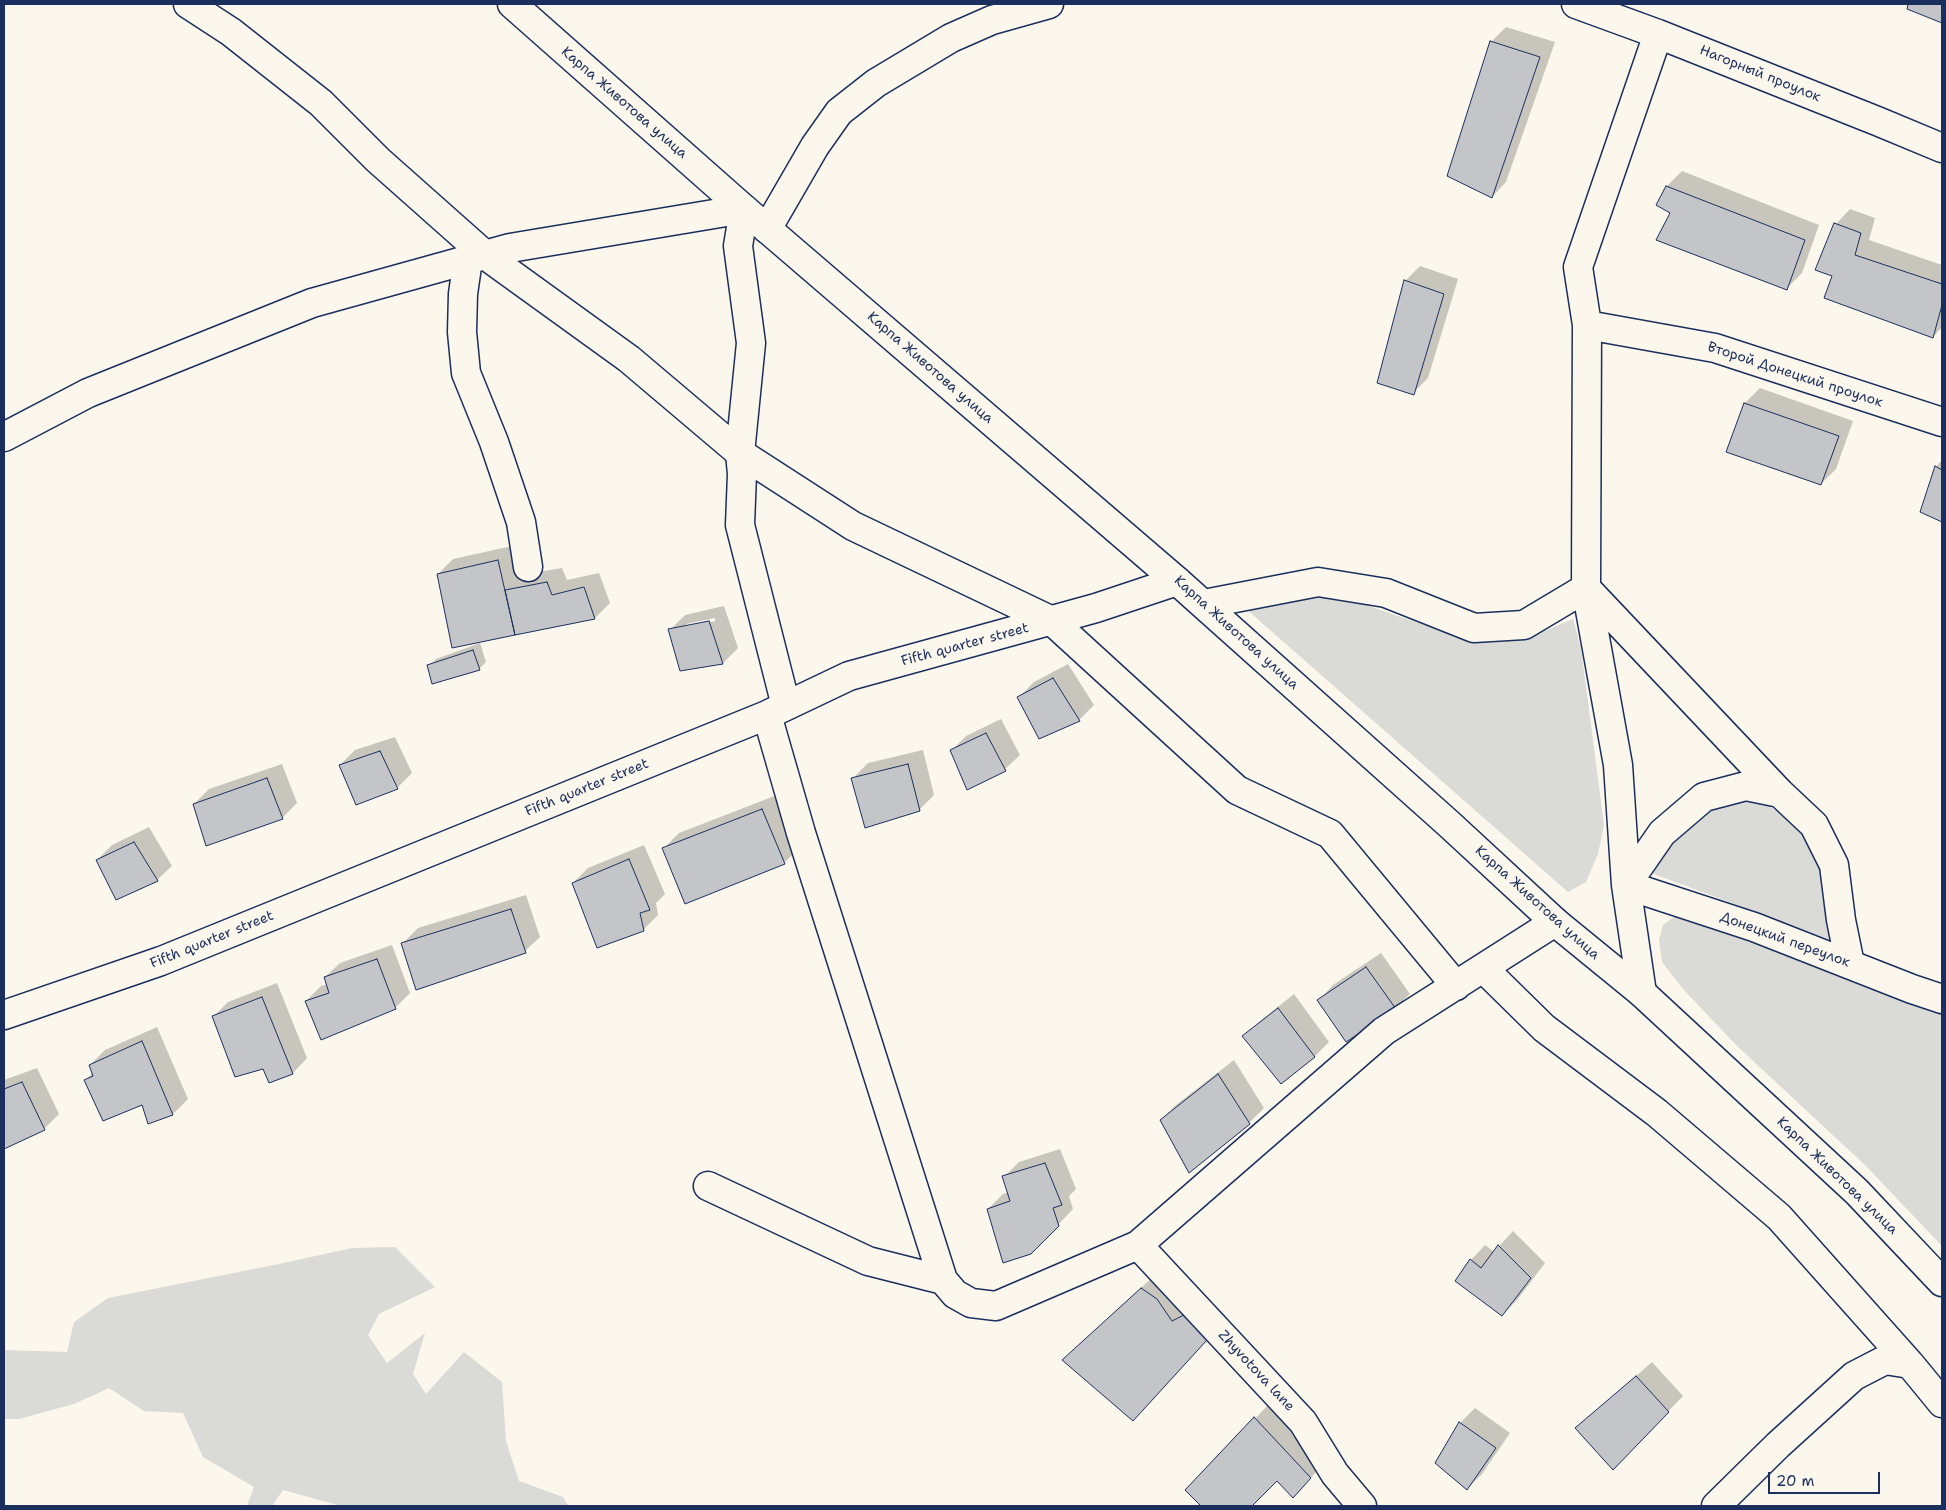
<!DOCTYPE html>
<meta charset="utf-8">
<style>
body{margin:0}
#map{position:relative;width:1946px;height:1510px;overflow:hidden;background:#fbf7ec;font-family:"Shantell Sans",sans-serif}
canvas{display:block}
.frame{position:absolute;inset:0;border:5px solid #1b2f5e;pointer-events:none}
.scale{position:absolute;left:1768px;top:1472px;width:112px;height:22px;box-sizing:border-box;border:2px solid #1b2f5e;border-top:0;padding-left:6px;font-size:15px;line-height:18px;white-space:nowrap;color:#1b2f5e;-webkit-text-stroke:4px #fbf7ec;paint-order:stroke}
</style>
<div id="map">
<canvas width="1946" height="1510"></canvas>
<div class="frame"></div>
<div class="scale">20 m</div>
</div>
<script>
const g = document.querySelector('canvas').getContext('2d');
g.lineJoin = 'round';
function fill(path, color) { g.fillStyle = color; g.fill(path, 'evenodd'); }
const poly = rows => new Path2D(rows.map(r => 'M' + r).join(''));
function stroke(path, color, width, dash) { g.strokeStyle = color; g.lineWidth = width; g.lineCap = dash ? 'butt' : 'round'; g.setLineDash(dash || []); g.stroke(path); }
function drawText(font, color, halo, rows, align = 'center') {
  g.font = font + ' "Shantell Sans",sans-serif'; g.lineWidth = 4; g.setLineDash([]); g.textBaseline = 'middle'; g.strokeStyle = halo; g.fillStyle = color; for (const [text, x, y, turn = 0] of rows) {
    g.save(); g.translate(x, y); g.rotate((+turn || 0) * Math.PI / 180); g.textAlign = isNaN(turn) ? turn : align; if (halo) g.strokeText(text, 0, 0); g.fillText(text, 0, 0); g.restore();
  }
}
const green = poly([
 [1323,597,1366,605,1474,642,1523,640,1573,619,1581,648,1604,825,1598,854,1586,882,1568,892,1245,608,1288,598],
 [1755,799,1794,820,1818,850,1834,941,1651,873,1667,846,1714,805],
 [1681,912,1942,1010,1942,1246,1865,1165,1737,1046,1683,989,1662,962,1659,940,1663,925],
 [395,1247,435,1287,379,1314,368,1335,387,1363,425,1333,413,1374,426,1394,464,1352,502,1382,506,1441,519,1481,563,1497,568,1506,341,1506,283,1490,272,1506,247,1506,254,1487,203,1457,183,1413,144,1411,109,1388,74,1404,19,1419,4,1419,4,1350,67,1352,74,1322,108,1298,279,1264,352,1248]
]);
const shadow = poly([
 [1910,4,1942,4,1942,22,1908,8],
 [1506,27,1555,42,1506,182,1492,197,1491,42],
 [1682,171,1819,225,1802,273,1787,288,1658,205,1667,186],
 [1850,209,1875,218,1869,240,1942,265,1942,327,1933,337,1834,275,1836,224],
 [1420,266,1458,279,1428,378,1413,393,1405,281],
 [1760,388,1853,421,1836,469,1821,484,1745,403],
 [1942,460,1942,521,1922,512,1936,467],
 [512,546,520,575,562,568,567,580,599,573,610,603,595,618,453,647,438,574,453,559],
 [724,606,738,648,723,663,681,670,670,630,685,615],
 [715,618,715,621,686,627,686,624],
 [480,643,486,662,479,669,429,666,436,659],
 [1068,664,1094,705,1079,720,1019,697,1034,682],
 [1001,719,1020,755,1005,769,951,751,966,736],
 [395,737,412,773,397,788,340,765,355,750],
 [923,750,934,795,919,810,853,778,868,763],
 [282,764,297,803,282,818,194,804,209,789],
 [777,795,800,848,785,862,686,902,664,848,679,833],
 [149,827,172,866,157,880,97,860,112,845],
 [644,845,665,894,656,903,658,915,643,930,573,883,588,868],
 [526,895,540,937,525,951,403,943,418,928],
 [392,945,410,993,395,1008,306,1001,321,986,327,984,325,977,340,963],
 [1381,953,1410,994,1395,1008,1319,1000,1333,985],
 [277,983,307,1058,293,1073,270,1081,263,1068,213,1017,228,1002],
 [1294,994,1329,1042,1314,1057,1244,1036,1259,1022],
 [157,1027,188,1099,173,1114,149,1122,143,1104,85,1081,93,1072,90,1065,105,1050],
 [1234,1060,1264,1108,1249,1123,1161,1120,1176,1105],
 [37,1068,59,1114,44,1129,5,1147,4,1080],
 [1060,1149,1076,1189,1069,1196,1073,1209,1031,1253,988,1209,1003,1194,1009,1192,1004,1177,1019,1162],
 [1513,1231,1545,1263,1517,1300,1502,1315,1471,1260,1485,1245,1494,1252],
 [1156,1274,1221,1324,1133,1420,1079,1345],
 [1652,1362,1683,1396,1628,1453,1577,1428],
 [1270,1403,1325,1462,1308,1481,1277,1479,1251,1506,1203,1506,1187,1490],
 [1475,1408,1510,1433,1482,1474,1467,1489,1460,1423]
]);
const building = poly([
 [1908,4,1942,4,1942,23,1907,9,1908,4],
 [1490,41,1540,57,1492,198,1447,176,1490,41],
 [1666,186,1805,240,1787,290,1656,240,1670,213,1656,205,1666,186],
 [1834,223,1861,233,1855,255,1942,284,1942,305,1933,338,1824,298,1832,276,1815,270,1834,223],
 [1404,280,1444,294,1414,395,1377,383,1404,280],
 [1744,403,1839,436,1821,485,1726,452,1744,403],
 [1935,466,1942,470,1942,522,1920,512,1935,466],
 [498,560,515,635,452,648,437,574,498,560],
 [547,582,552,595,584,587,595,619,515,635,505,590,547,582],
 [709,621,723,664,680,671,668,629,709,621],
 [473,650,480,670,432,684,427,665,473,650],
 [1053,678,1080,721,1039,739,1017,697,1053,678],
 [986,733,1006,771,967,790,950,750,986,733],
 [380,751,398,789,356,805,339,765,380,751],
 [908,764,920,811,865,828,851,778,908,764],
 [267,778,283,819,206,846,193,804,267,778],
 [762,809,785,864,685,904,662,848,762,809],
 [134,842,158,881,116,900,96,860,134,842],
 [629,859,650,910,640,913,644,931,597,948,572,883,629,859],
 [511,909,526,953,416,990,401,943,511,909],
 [377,959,396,1009,321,1040,305,1001,329,993,324,977,377,959],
 [1366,967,1396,1009,1346,1042,1317,1000,1366,967],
 [262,997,293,1074,269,1083,263,1069,235,1077,212,1016,262,997],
 [1278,1008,1315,1057,1281,1084,1242,1036,1278,1008],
 [142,1041,173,1115,148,1124,142,1105,103,1121,84,1080,93,1076,89,1065,142,1041],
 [1218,1074,1250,1124,1189,1173,1160,1120,1218,1074],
 [22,1082,45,1130,4,1149,4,1089,22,1082],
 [1045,1163,1062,1205,1053,1208,1059,1226,1031,1254,1003,1263,987,1209,1010,1201,1002,1176,1045,1163],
 [1498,1245,1531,1278,1502,1316,1455,1281,1470,1259,1481,1268,1498,1245],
 [1141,1288,1157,1299,1172,1321,1188,1313,1207,1340,1133,1421,1062,1360,1141,1288],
 [1636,1376,1669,1412,1613,1470,1575,1428,1636,1376],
 [1254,1417,1311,1478,1293,1498,1277,1481,1252,1506,1201,1506,1185,1490,1254,1417],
 [1459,1422,1496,1448,1467,1490,1435,1463,1459,1422]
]);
const minor = poly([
 [188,4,231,32,321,103,378,160,485,255,629,359,740,453,853,526,1052,621,1237,790,1330,834,1456,986],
 [1576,4,1658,34,1877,121,1942,148],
 [767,229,815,146,839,112,876,83,951,38,992,20,1049,4],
 [468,259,463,294,462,332,466,373,494,442,521,522,528,567],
 [1587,325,1715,348,1942,422],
 [4,437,88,393,312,303,510,248,744,209,738,246,751,343,740,453,742,474,740,525,786,706],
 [1204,604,1318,582,1386,593,1474,628,1524,625,1586,588,1780,793],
 [767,715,801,833,943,1280,955,1294,971,1303,996,1306,1138,1245,1384,1031,1555,922],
 [1850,964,1841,920,1834,865,1814,825,1780,793,1746,786,1704,797,1662,833,1626,885,1754,927,1912,989,1942,999],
 [1483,968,1544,1028,1657,1113,1779,1217,1910,1364],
 [1642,993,1626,885,1618,765,1586,588,1587,325,1578,267,1658,34],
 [4,1015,161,961,767,715,849,676,1096,608,1177,581],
 [708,1186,868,1261,943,1280],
 [1138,1245,1303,1422,1335,1474,1362,1506],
 [1716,1506,1778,1445,1854,1376,1885,1360,1910,1364,1942,1403]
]);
const major = poly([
 [512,4,744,209,1177,581,1449,824,1555,922,1642,993,1857,1192,1942,1282]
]);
const streetNames = [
 ["Нагорный проулок",1760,74,22],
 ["Карпа Животова улица",624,103,41],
 ["Карпа Животова улица",930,368,41],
 ["Второй Донецкий проулок",1795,375,18],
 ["Карпа Животова улица",1236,633,42],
 ["Fifth quarter street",965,645,-15],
 ["Fifth quarter street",587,788,-22],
 ["Карпа Животова улица",1537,903,42],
 ["Fifth quarter street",212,940,-22],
 ["Донецкий переулок",1785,940,20],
 ["Карпа Животова улица",1837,1176,44],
 ["Zhyvotova lane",1256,1371,47]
];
fill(green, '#dadad7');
fill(shadow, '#0003');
fill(building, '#c3c5c9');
stroke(building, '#1b2f5e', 1);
stroke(minor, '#1b2f5e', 31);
stroke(major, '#1b2f5e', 31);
stroke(minor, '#fbf7ec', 28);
stroke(major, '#fbf7ec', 28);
drawText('14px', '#1b2f5e', '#fbf7ec', streetNames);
</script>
